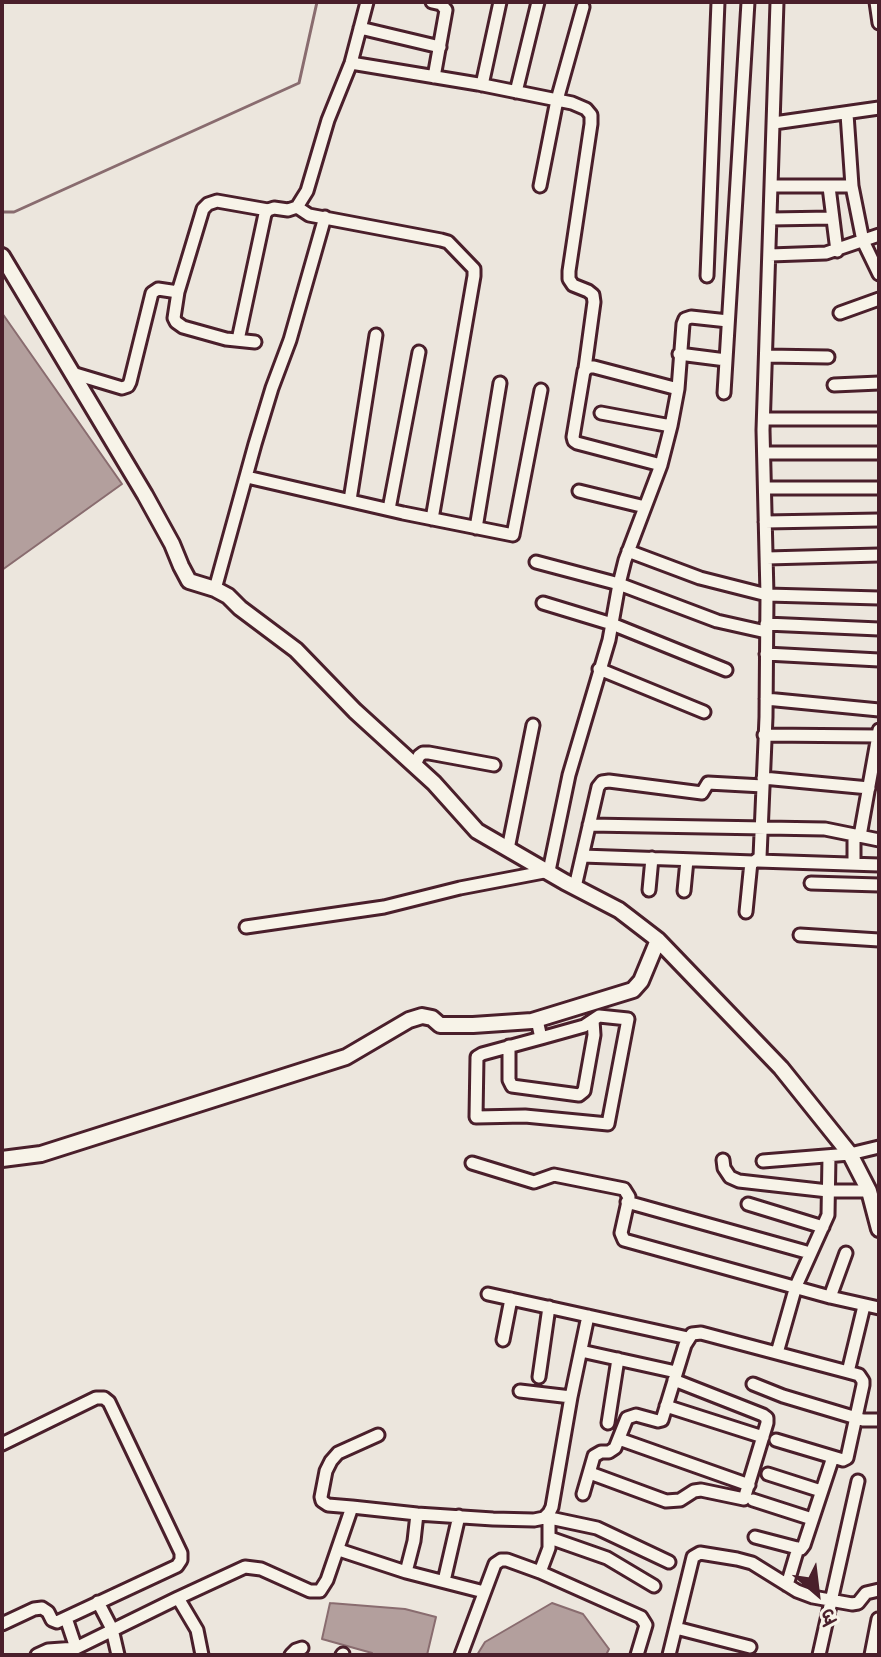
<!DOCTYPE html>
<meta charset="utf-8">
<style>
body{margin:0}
#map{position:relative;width:881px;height:1657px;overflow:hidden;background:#ece6dd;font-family:Kalam,"Playpen Sans Deva",sans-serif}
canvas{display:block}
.frame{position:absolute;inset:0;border:4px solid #4a1f2b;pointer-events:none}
.north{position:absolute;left:777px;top:1553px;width:80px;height:80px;-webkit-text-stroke:6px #f7f3e8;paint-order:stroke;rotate:152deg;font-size:22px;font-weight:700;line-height:32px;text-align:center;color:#4a1f2b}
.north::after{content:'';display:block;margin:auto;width:28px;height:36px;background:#4a1f2b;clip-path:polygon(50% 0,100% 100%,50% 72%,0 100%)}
</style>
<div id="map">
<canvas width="881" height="1657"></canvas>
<div class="frame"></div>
<div class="north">उ</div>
</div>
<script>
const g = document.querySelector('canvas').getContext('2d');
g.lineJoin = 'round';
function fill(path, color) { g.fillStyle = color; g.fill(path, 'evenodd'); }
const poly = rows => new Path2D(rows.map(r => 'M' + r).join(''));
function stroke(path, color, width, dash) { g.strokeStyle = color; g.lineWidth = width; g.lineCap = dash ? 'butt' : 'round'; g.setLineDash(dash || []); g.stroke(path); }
const water = poly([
 [2,313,122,484,2,570,2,313],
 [330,1603,405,1609,436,1617,427,1655,372,1655,372,1653,322,1639,330,1603],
 [552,1603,583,1614,609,1649,606,1655,477,1655,485,1642,552,1603]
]);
const stream = poly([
 [2,212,14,212,299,83,317,2]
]);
const street = poly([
 [432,2,441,4,446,10,434,77],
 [876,2,879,23],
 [360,28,440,47],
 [351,63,478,84,572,103,586,109,591,115,591,124,569,271,569,279,573,285,588,291,593,295,594,302,585,368],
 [482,85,500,2],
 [516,92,538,2],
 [847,114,852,186,863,241,879,274],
 [774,123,879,108],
 [540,186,557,100,583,7],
 [771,186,852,186],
 [829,187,837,251],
 [297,207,309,215,441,240,448,242,474,269,474,276,432,519],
 [770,219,832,218],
 [770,255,826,253,879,235],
 [707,276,718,2],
 [840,313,879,299],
 [238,340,265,214,268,210,274,208,288,210,297,207,307,191,328,120,351,63,367,2],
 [255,342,226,339,183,327,176,322,174,318,178,292,203,209,208,204,217,201,268,210],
 [679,354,726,360],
 [766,356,828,357],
 [72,373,122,388,128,386,130,382,152,293,158,289,178,292],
 [834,385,879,383],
 [724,393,748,2],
 [601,413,671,426],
 [765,419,879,419],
 [764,453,879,453],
 [661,465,577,443,574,441,573,437,584,371,589,367,594,367,678,389],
 [247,477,403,513,513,535,541,390],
 [765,488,879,488],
 [579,491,645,507],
 [350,500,376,335],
 [389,509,419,352],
 [765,522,879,520],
 [476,528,500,383],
 [628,551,700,578,767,595,879,598],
 [767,558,879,555],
 [536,562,619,584,717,621,766,632],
 [215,589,255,444,272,388,290,340,325,217],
 [543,603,612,624,726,670],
 [766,624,879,629],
 [766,654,879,660],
 [599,669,704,712],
 [766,699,879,710],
 [764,735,878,736],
 [415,765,419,756,423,753,429,753,494,765],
 [763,778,869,788],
 [589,825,825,829,879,840],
 [860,836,879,730],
 [508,849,533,725],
 [582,856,754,862,760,857,766,717,767,595,763,430,777,2],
 [758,861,879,865],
 [854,864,854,835],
 [811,883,879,885],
 [575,887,598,787,602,782,609,781,702,793,708,783,763,786],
 [649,890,652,858],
 [684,891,687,860],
 [746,912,751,862],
 [246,927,384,907,460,888,549,871,569,775,609,640,619,584,625,560,661,465,671,426,678,389,683,324,685,319,691,317,728,321],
 [800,935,879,940],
 [537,1020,541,1038,584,1026,599,1016,628,1019,608,1124,525,1116,476,1117,477,1057,482,1054,541,1038],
 [509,1046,509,1080,512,1086,579,1095,584,1091,594,1035,593,1020],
 [723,1160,724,1168,730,1177,739,1181,828,1191,869,1191],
 [763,1161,850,1154,879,1147],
 [472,1163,534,1182,554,1175,624,1189,629,1197,621,1233,624,1240,830,1297,879,1308],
 [627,1202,810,1253],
 [748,1204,823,1227],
 [488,1294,688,1338],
 [830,1297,846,1253],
 [503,1340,511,1299],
 [581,1351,676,1372],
 [777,1353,796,1286,828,1215,829,1156],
 [539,1377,549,1307],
 [753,1384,783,1396,863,1420,879,1420],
 [520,1391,571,1397],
 [666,1406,763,1437],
 [608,1423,618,1359],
 [619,1439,749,1485],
 [776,1440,843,1460,847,1458,863,1385,863,1381,859,1375,848,1372,864,1306],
 [2,1444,96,1398,104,1398,109,1402,181,1553,181,1560,177,1566,57,1622,52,1620,48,1612,42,1608,34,1609,2,1624],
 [590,1473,666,1501,680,1500,694,1491,701,1490,744,1499,767,1423,767,1418,763,1415,674,1380],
 [768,1474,821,1491],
 [583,1494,594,1456,601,1452,609,1452,615,1448,627,1418,636,1415,658,1421,662,1420,685,1345,692,1334,701,1333,848,1372],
 [753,1500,812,1519],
 [352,1507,328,1505,322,1501,321,1497,326,1471,331,1461,338,1453,378,1435],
 [550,1518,597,1528,669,1562],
 [755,1537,801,1549,804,1545,833,1457],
 [550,1538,607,1558,654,1586],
 [339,1550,406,1572,484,1592],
 [406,1572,414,1541,417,1514],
 [540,1572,549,1548,549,1513],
 [444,1581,459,1516],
 [787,1585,798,1548],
 [178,1598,245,1567,261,1569,310,1591,320,1591,327,1580,352,1507,417,1514,493,1519,534,1520,544,1518,549,1513,552,1507,571,1397,588,1316],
 [98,1602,112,1629,118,1655],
 [66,1618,76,1648],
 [676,1628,750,1647],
 [37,1655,48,1650,76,1648,178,1598,197,1630,202,1655],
 [291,1655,296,1650,302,1648],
 [342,1655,343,1654],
 [461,1655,495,1564,501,1560,507,1560,540,1572,641,1617,646,1625,637,1655],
 [669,1655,693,1557,700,1553,737,1559,752,1563,797,1591,813,1597,852,1604,858,1603,866,1593,879,1590],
 [819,1655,858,1481],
 [871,1655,878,1619]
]);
const secondary = poly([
 [2,256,145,495,172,544,181,566,189,581,215,589,228,596,240,608,296,650,355,711,434,783,477,831,565,882,619,910,658,940,781,1068,850,1154,869,1191,879,1229],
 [2,1159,41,1154,346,1057,409,1020,422,1016,432,1018,440,1025,473,1025,532,1021,633,990,641,981,658,940]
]);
fill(water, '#b39f9d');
stroke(water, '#896c6f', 2);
stroke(stream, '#896c6f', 3);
stroke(street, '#4a1f2b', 17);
stroke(secondary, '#4a1f2b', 20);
stroke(street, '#f7f3e8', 11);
stroke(secondary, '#f7f3e8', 14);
</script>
